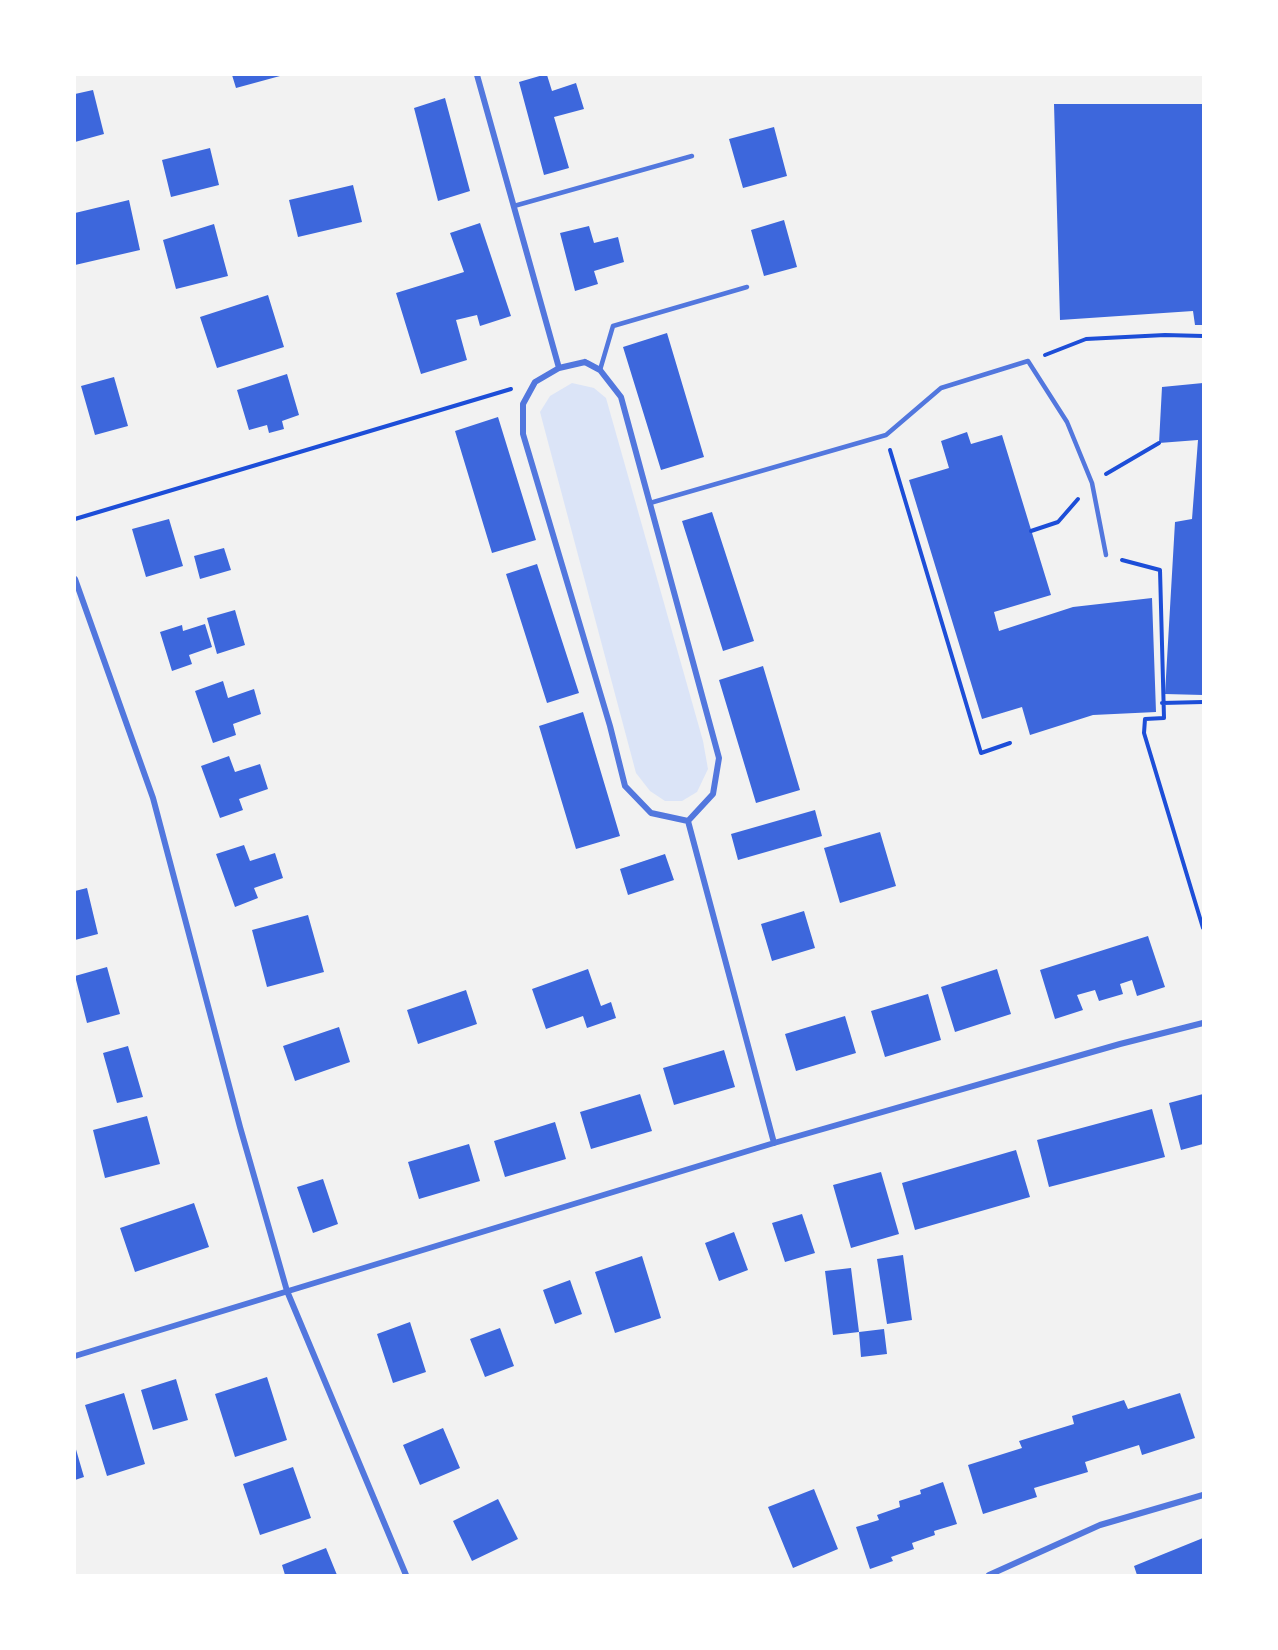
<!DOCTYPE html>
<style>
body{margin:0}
#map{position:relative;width:1278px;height:1650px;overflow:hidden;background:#f2f2f2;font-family:"Asap Condensed",sans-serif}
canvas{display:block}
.frame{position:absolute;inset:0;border:76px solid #fff;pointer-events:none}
</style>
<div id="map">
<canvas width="1278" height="1650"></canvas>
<div class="frame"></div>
</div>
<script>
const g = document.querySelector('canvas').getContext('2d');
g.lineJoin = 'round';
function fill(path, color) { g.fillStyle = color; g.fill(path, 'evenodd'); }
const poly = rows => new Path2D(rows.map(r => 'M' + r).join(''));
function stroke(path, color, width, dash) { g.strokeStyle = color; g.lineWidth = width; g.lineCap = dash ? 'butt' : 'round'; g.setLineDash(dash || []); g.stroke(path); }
const green = poly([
 [572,383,594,388,606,398,703,741,708,769,697,792,682,801,665,801,650,791,636,773,540,412,550,396]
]);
const building = poly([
 [232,75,280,75,280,76,236,88],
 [543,75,547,75,552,91,576,83,584,109,554,117,569,168,544,175,519,82],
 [93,90,104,134,75,142,75,94],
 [445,98,470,191,438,201,414,108],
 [1054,104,1203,104,1203,325,1195,325,1193,311,1060,320],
 [774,127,787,176,743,188,729,139],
 [210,148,219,185,171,197,162,160],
 [353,185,362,222,298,237,289,200],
 [129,200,140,250,75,265,75,213],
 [784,220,797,267,764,276,751,230],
 [480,223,511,316,480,326,477,315,456,320,467,360,421,374,396,293,464,272,450,233],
 [214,224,228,276,176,289,163,240],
 [589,226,594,243,618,237,624,262,594,271,598,284,575,291,560,233],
 [268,295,284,347,217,368,200,317],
 [667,333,704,457,661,470,623,347],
 [287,374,299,415,282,421,284,429,269,433,267,425,249,430,237,390],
 [114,377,128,426,95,435,81,386],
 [1203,383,1203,695,1165,694,1175,522,1192,519,1198,440,1159,443,1162,387],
 [498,417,536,540,492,553,455,431],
 [967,432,971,444,1002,435,1051,595,994,612,999,631,1073,607,1152,598,1156,712,1093,715,1030,735,1022,707,982,719,909,480,949,468,941,441],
 [712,512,754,641,723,651,682,521],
 [169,519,183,566,146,577,132,529],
 [224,548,231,570,200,579,194,556],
 [537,564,579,693,547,703,506,574],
 [235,610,245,645,217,654,207,618],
 [205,624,212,647,189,655,192,664,172,671,160,632,182,625,183,631],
 [763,666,800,790,756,803,719,680],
 [223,681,228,698,254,689,261,714,233,724,236,735,213,743,195,691],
 [583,712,620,836,576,849,539,726],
 [229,756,235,772,260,764,268,789,239,799,243,810,220,818,201,766],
 [815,810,822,836,738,860,731,834],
 [880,832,896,886,840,903,824,848],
 [244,845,250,861,275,853,283,878,254,888,258,898,235,907,216,854],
 [665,854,674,880,628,895,620,869],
 [87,888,98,934,75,940,75,891],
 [804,911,815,948,772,961,761,924],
 [308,915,324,972,267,987,252,930],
 [1148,936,1165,987,1137,996,1132,980,1120,984,1123,994,1099,1001,1095,990,1077,995,1083,1010,1055,1019,1040,970],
 [107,967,120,1014,87,1023,75,976],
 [588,969,601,1006,611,1002,616,1018,587,1028,583,1016,546,1029,532,989],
 [997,969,1011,1014,955,1032,941,987],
 [466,990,477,1024,418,1044,407,1010],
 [928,994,941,1040,885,1057,871,1011],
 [845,1016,856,1053,796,1071,785,1034],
 [339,1027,350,1062,295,1081,283,1046],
 [128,1046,143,1097,117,1103,103,1053],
 [724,1050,735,1087,674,1105,663,1068],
 [640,1094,652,1131,591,1149,580,1112],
 [1203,1094,1203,1144,1181,1150,1169,1103],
 [1152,1109,1165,1157,1049,1187,1037,1140],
 [147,1116,160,1164,105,1178,93,1130],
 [555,1122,566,1159,505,1177,494,1141],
 [469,1144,480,1181,419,1199,408,1162],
 [1016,1150,1030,1197,915,1230,902,1183],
 [881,1172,899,1234,851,1248,833,1185],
 [323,1179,338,1224,313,1233,297,1187],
 [194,1203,209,1247,135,1272,120,1228],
 [802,1214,815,1253,785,1262,772,1223],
 [734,1232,748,1270,719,1281,705,1243],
 [903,1255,912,1320,887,1324,877,1259],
 [642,1256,661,1318,615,1333,595,1272],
 [851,1268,859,1332,833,1335,825,1271],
 [570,1280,582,1314,555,1324,543,1290],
 [410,1322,426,1372,393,1383,377,1334],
 [500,1328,514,1366,485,1377,470,1339],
 [884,1329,887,1354,861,1357,859,1332],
 [267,1377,287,1440,235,1457,215,1394],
 [176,1379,188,1420,153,1430,141,1390],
 [124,1393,145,1464,107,1476,85,1405],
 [1180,1393,1195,1438,1142,1455,1139,1445,1085,1462,1088,1472,1034,1488,1037,1497,983,1514,968,1465,1022,1448,1019,1441,1074,1424,1072,1416,1124,1400,1128,1409],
 [443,1428,460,1468,420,1485,403,1445],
 [75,1446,84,1477,75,1480],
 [293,1467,311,1518,260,1535,243,1484],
 [943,1482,957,1524,934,1531,935,1535,912,1543,914,1549,891,1557,893,1561,870,1569,856,1527,879,1520,877,1515,900,1507,899,1501,921,1494,920,1490],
 [814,1489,838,1549,793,1568,768,1507],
 [498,1499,518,1539,472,1561,453,1521],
 [1203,1538,1203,1575,1137,1575,1134,1566],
 [326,1548,337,1575,285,1575,282,1565]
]);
const path = poly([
 [1045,355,1086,339,1165,335,1203,336],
 [890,450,981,753,1010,743],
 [1106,474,1159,443],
 [75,519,511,389],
 [1031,531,1058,522,1078,499],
 [1122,560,1160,570,1164,718,1145,719,1144,733,1203,928],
 [1162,703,1203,702]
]);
const service = poly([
 [514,206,692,156],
 [600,370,613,326,747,287],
 [650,503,886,435,941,388,1028,361,1067,422,1092,483,1106,555]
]);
const minor = poly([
 [477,75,559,368],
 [585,362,600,370,621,397,719,758,713,794,688,821,651,813,625,786,610,726,523,434,523,404,535,382,559,368,585,362],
 [75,579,153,798,240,1127,287,1291,406,1575],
 [688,821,774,1143],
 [75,1356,774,1143,1120,1044,1203,1023],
 [989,1575,1100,1525,1203,1495]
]);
fill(green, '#dbe4f7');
fill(building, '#3d67dc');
stroke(path, '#1d4ed8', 4);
stroke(service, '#5277de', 4.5);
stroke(minor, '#5277de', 6);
</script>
